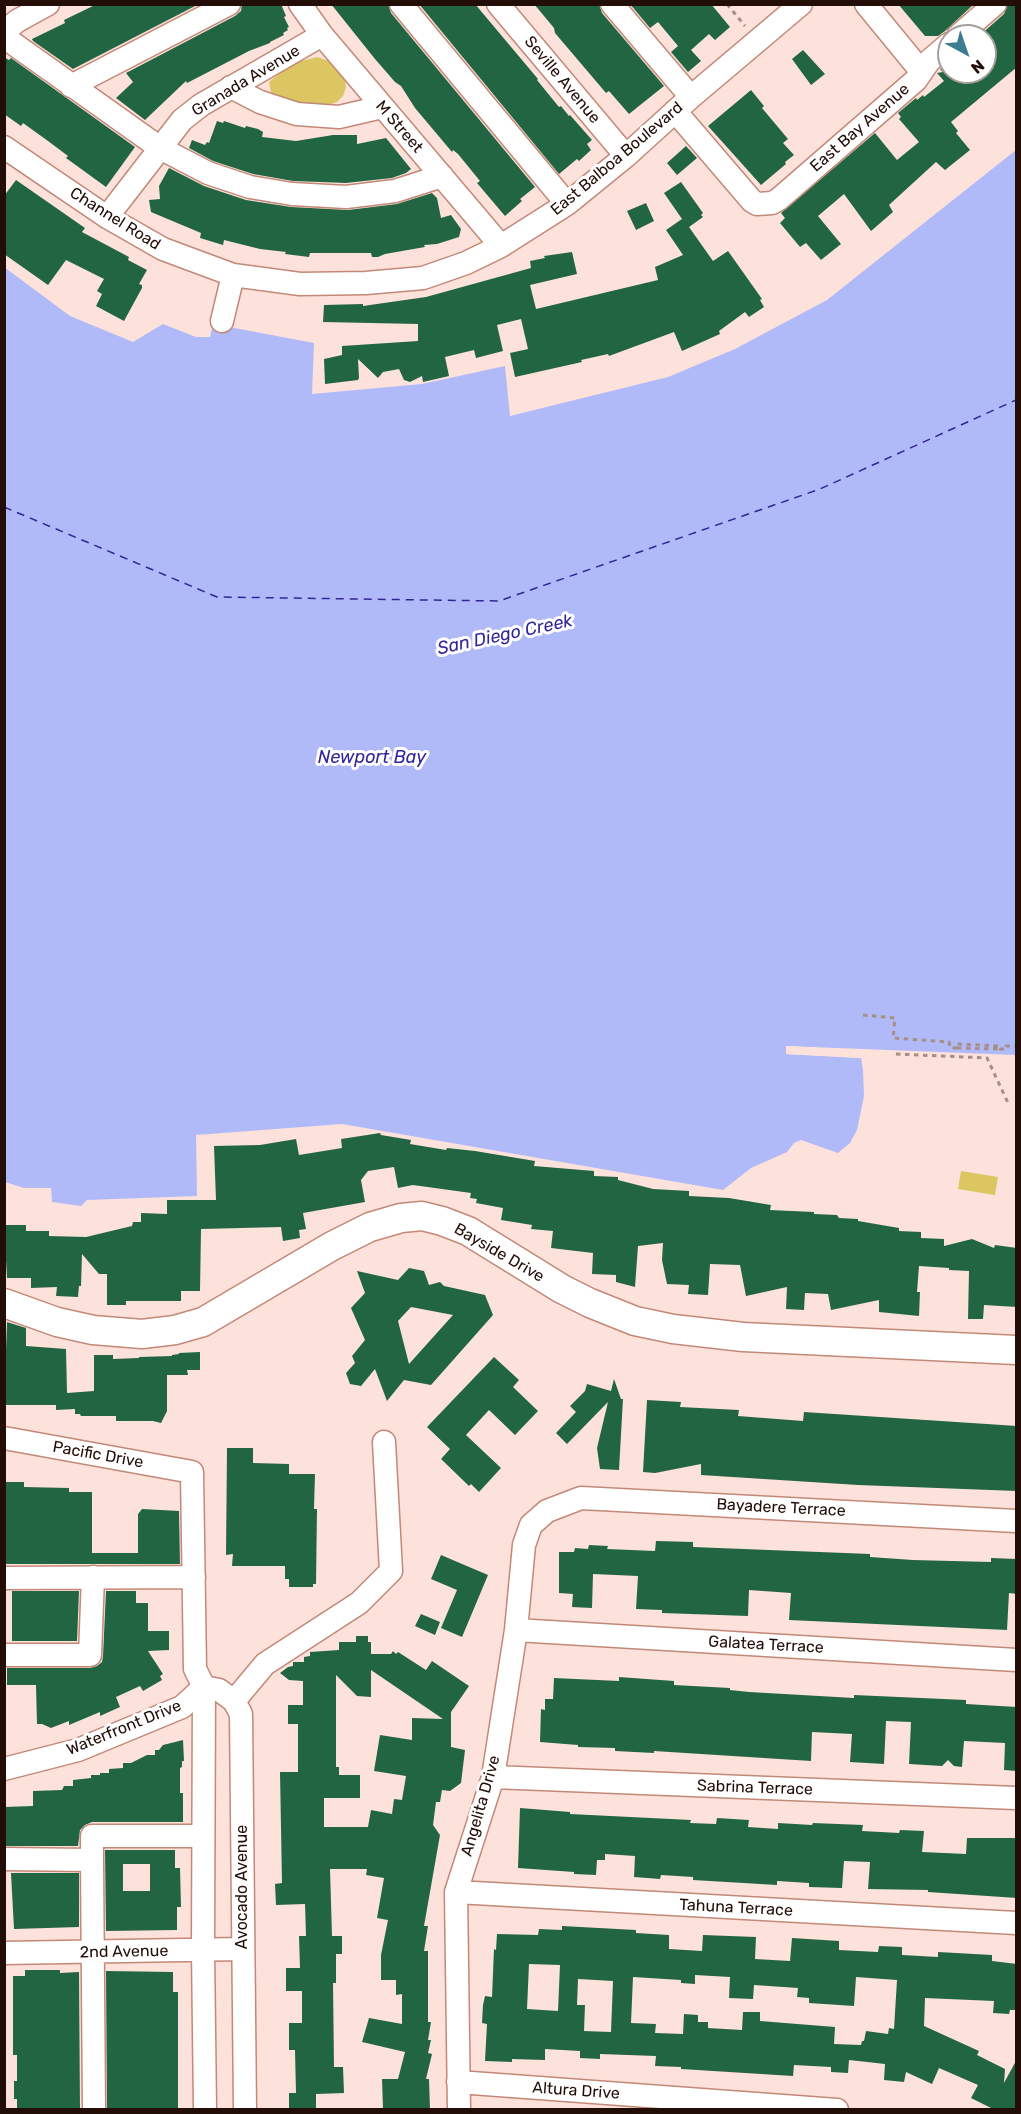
<!DOCTYPE html>
<style>
body{margin:0}
#map{position:relative;width:1021px;height:2114px;overflow:hidden;background:#fce2da;font-family:Rubik,sans-serif}
canvas{display:block}
.frame{position:absolute;inset:0;border:6px solid #220d07;pointer-events:none}
.north{position:absolute;left:937px;top:24px;width:60px;height:60px;box-sizing:border-box;background:#fff;border:2px solid #a79e9c;border-radius:50%;rotate:140deg;font-size:16px;font-weight:700;line-height:24px;text-align:center;color:#220d07}
.north::after{content:'';display:block;margin:auto;width:21px;height:27px;background:#3c7e8f;clip-path:polygon(50% 0,100% 100%,50% 72%,0 100%)}
</style>
<div id="map">
<canvas width="1021" height="2114"></canvas>
<div class="frame"></div>
<div class="north">N</div>
</div>
<script>
const g = document.querySelector('canvas').getContext('2d');
g.lineJoin = 'round';
function fill(path, color) { g.fillStyle = color; g.fill(path, 'evenodd'); }
const poly = rows => new Path2D(rows.map(r => 'M' + r).join(''));
function stroke(path, color, width, dash) { g.strokeStyle = color; g.lineWidth = width; g.lineCap = dash ? 'butt' : 'round'; g.setLineDash(dash || []); g.stroke(path); }
function drawText(font, color, halo, rows, align = 'center') {
  g.font = font + ' Rubik,sans-serif'; g.lineWidth = 6; g.setLineDash([]); g.textBaseline = 'middle'; g.strokeStyle = halo; g.fillStyle = color; for (const [text, x, y, turn = 0] of rows) {
    g.save(); g.translate(x, y); g.rotate((+turn || 0) * Math.PI / 180); g.textAlign = isNaN(turn) ? turn : align; if (halo) g.strokeText(text, 0, 0); g.fillText(text, 0, 0); g.restore();
  }
}
const green = poly([
 [317,57,329,61,345,79,346,87,343,96,337,102,328,105,304,106,280,100,271,92,269,82,280,73,301,61],
 [961,1171,998,1177,995,1195,958,1189]
]);
const water = poly([
 [1016,150,1016,1055,786,1046,786,1054,861,1058,863,1070,864,1096,857,1130,850,1143,838,1153,801,1140,794,1143,787,1152,751,1168,723,1190,342,1124,196,1135,197,1196,87,1200,81,1206,52,1202,51,1188,24,1188,5,1182,4,267,70,316,133,342,163,324,196,337,210,337,213,324,314,343,312,394,422,384,505,366,510,416,668,377,735,349,827,300]
]);
const pier = poly([
 [786,1046,886,1052,789,1049,789,1051,861,1055,864,1058,861,1058,786,1054]
]);
const ferry = poly([
 [4,507,217,597,499,601,820,489,1016,400]
]);
const building = poly([
 [97,4,199,4,73,69,33,41,32,39,65,23,64,20],
 [242,4,281,4,286,16,284,17,289,27,287,28,288,30,283,33,284,35,270,42,270,43,249,51,187,83,186,81,145,120,116,98,133,82,126,73,235,16,241,11],
 [331,4,388,4,391,13,535,187,520,199,522,201,505,216,477,183,480,181,458,154,453,150,452,152,415,108,401,86,395,82,375,59],
 [419,4,475,4,538,79,537,80,559,107,561,106,569,116,570,115,592,140,587,144,591,150,579,161,577,159,559,174],
 [534,4,599,4,602,13,664,86,629,114,609,91,606,93,555,33,554,28],
 [630,4,711,4,730,27,715,40,709,34,691,50,701,61,688,72,671,52,678,46,658,22,650,28],
 [898,4,974,4,945,31,938,36,925,36],
 [1008,4,1017,4,1017,67,951,122,958,131,956,133,970,150,945,170,936,162,889,205,893,212,871,231,844,194,818,216,841,244,821,260,806,243,800,247,780,223,785,218,781,213,875,133,897,160,919,142,899,119,901,117,898,113,916,98,917,100,923,95,924,97,944,81,937,73,943,72,940,69,949,62,949,72,985,72,985,36,979,36,1004,14],
 [803,50,825,74,811,85,792,59],
 [4,57,9,60,11,58,135,147,106,187,66,158,68,156,48,141,23,123,21,126,4,114],
 [751,90,764,106,762,108,788,139,783,143,794,155,785,162,786,164,761,185,708,126],
 [217,121,223,123,224,121,245,128,246,126,258,129,263,132,262,137,296,141,333,135,357,135,357,144,386,138,411,169,406,173,392,178,346,183,293,181,253,174,213,161,189,148,192,140,205,145,207,142,209,143],
 [686,146,697,158,677,175,667,163],
 [169,168,204,186,246,200,291,207,348,210,397,204,432,193,437,198,441,218,451,215,461,229,459,237,437,244,424,245,425,247,385,254,378,257,372,257,371,253,310,253,309,257,285,254,286,252,260,249,224,240,223,245,200,238,201,233,151,212,149,200,160,199,159,186],
 [16,180,85,228,82,232,129,257,128,260,147,270,139,284,142,285,142,288,124,321,96,306,102,294,97,291,104,279,66,260,48,285,4,254,4,196],
 [681,182,703,213,701,215,703,217,689,227,713,261,728,251,762,299,760,300,764,307,749,317,745,312,719,331,720,334,682,351,674,332,609,356,608,354,581,360,582,362,515,377,510,353,528,349,521,319,497,325,503,351,476,358,474,350,445,357,449,376,423,382,422,376,410,382,404,380,399,369,383,372,378,378,358,359,359,378,358,380,325,384,324,359,342,355,342,346,418,341,418,324,323,322,324,305,363,304,363,306,426,297,531,268,530,261,545,258,544,256,572,252,577,274,530,285,536,309,658,280,655,267,683,255,666,230,682,219,664,193],
 [646,203,654,221,636,230,627,211],
 [380,1133,381,1135,411,1140,410,1144,446,1150,447,1148,475,1151,535,1161,534,1166,594,1171,594,1176,618,1177,618,1180,653,1189,689,1191,689,1196,729,1198,771,1205,770,1210,814,1212,814,1214,837,1215,839,1218,858,1219,858,1221,899,1228,899,1231,921,1232,921,1238,944,1239,944,1246,972,1239,994,1248,995,1245,1017,1248,1017,1307,984,1305,983,1319,968,1319,969,1271,949,1270,949,1268,919,1266,917,1292,920,1292,919,1316,879,1312,879,1300,831,1310,828,1294,805,1293,804,1310,786,1309,787,1287,746,1296,740,1265,710,1264,708,1295,688,1294,689,1285,667,1284,662,1260,663,1243,638,1246,635,1287,616,1282,616,1275,592,1274,593,1253,551,1248,553,1231,531,1229,532,1225,501,1220,503,1208,476,1203,477,1199,470,1198,471,1193,413,1185,398,1188,394,1167,368,1171,361,1180,365,1202,303,1213,306,1229,299,1230,300,1238,283,1241,281,1227,201,1229,200,1291,181,1291,181,1301,126,1301,126,1305,107,1305,107,1274,99,1274,82,1254,81,1286,79,1286,78,1297,56,1296,57,1287,31,1288,31,1278,7,1278,4,1225,26,1225,26,1231,49,1231,49,1236,86,1237,132,1226,133,1222,141,1222,141,1213,167,1214,167,1200,216,1200,214,1146,260,1145,296,1139,299,1155,342,1148,341,1139],
 [409,1268,424,1271,429,1285,440,1282,444,1286,485,1295,493,1315,431,1385,404,1380,387,1401,375,1369,361,1386,350,1384,346,1373,355,1363,352,1356,365,1340,351,1308,365,1293,357,1271,398,1280],
 [411,1307,453,1315,409,1364,398,1321],
 [7,1322,26,1328,26,1346,66,1349,67,1393,94,1391,94,1355,113,1355,113,1359,139,1358,139,1357,172,1356,172,1355,179,1354,179,1353,200,1352,200,1370,187,1370,188,1375,167,1375,167,1411,161,1423,153,1421,116,1421,116,1416,81,1416,80,1414,75,1414,75,1409,56,1410,56,1405,4,1405],
 [494,1357,519,1380,513,1387,538,1411,515,1435,489,1410,466,1435,501,1468,479,1492,471,1484,469,1486,441,1459,450,1449,427,1427],
 [614,1379,621,1399,623,1399,619,1470,600,1469,597,1448,608,1402,567,1444,556,1433,576,1412,570,1406,585,1391,587,1384,611,1391],
 [647,1400,681,1402,680,1407,739,1410,738,1416,803,1421,804,1412,1017,1426,1017,1491,858,1485,701,1475,701,1464,655,1473,643,1472],
 [227,1448,253,1448,253,1463,289,1464,289,1474,315,1474,314,1509,317,1509,316,1584,313,1584,313,1587,289,1587,289,1579,285,1579,285,1566,232,1566,233,1554,226,1555],
 [4,1482,24,1482,24,1487,69,1488,69,1492,92,1492,92,1553,138,1553,138,1514,142,1509,179,1511,180,1564,4,1564],
 [656,1541,693,1542,693,1547,870,1554,870,1557,913,1560,991,1562,991,1558,1017,1559,1017,1594,1009,1593,1007,1630,789,1620,791,1593,749,1590,748,1616,662,1613,662,1610,636,1609,638,1576,593,1574,592,1608,572,1607,573,1594,559,1593,559,1552,574,1552,575,1548,588,1549,589,1545,608,1546,607,1549,655,1551],
 [441,1555,488,1575,462,1637,441,1628,457,1590,431,1579],
 [12,1591,79,1591,77,1641,12,1641],
 [106,1591,136,1591,136,1603,148,1603,148,1631,169,1631,169,1650,148,1651,163,1674,160,1676,162,1680,143,1691,140,1686,116,1697,120,1707,100,1716,100,1712,69,1725,69,1721,51,1728,42,1724,37,1724,36,1685,7,1685,7,1668,90,1668,97,1666,102,1662,103,1656],
 [421,1614,440,1622,435,1635,415,1626],
 [356,1636,368,1636,368,1642,371,1642,371,1654,391,1654,393,1651,396,1654,398,1652,426,1670,432,1661,469,1686,451,1712,451,1747,465,1750,461,1783,450,1791,442,1790,440,1802,436,1802,433,1825,440,1835,424,1926,428,1926,424,1951,428,1951,428,2022,431,2022,428,2040,431,2040,428,2053,432,2054,426,2079,429,2079,430,2109,383,2109,382,2079,398,2079,405,2052,362,2042,369,2018,402,2024,402,1994,396,1995,396,1980,381,1980,381,1955,388,1920,377,1918,384,1878,366,1875,367,1869,330,1869,332,1936,342,1936,342,1954,336,1954,336,1983,333,1983,334,2067,343,2067,344,2093,316,2094,316,2109,289,2109,289,2093,296,2093,295,2050,289,2050,289,2023,302,2023,302,1991,286,1991,286,1968,300,1968,299,1936,306,1936,305,1904,276,1905,275,1884,282,1883,280,1772,298,1772,298,1724,288,1724,288,1705,303,1705,303,1681,289,1680,280,1673,288,1667,293,1666,293,1662,304,1662,304,1657,310,1656,310,1652,339,1650,339,1642,356,1642],
 [371,1670,443,1719,412,1718,412,1740,380,1735,374,1771,406,1776,402,1800,394,1799,392,1814,371,1810,368,1827,324,1827,324,1798,360,1798,360,1775,339,1775,339,1767,336,1767,336,1675,357,1696,371,1697],
 [619,1677,674,1681,674,1685,730,1688,730,1690,749,1692,854,1698,854,1695,966,1700,966,1704,1017,1707,1017,1771,1004,1770,1005,1743,964,1741,962,1767,954,1766,948,1760,942,1766,909,1764,911,1722,886,1721,884,1764,850,1762,852,1734,812,1732,811,1761,654,1751,654,1753,615,1751,615,1748,578,1747,578,1745,540,1742,541,1709,545,1710,545,1699,553,1699,554,1678,619,1681],
 [183,1740,184,1761,182,1761,182,1767,180,1768,180,1793,183,1793,183,1822,92,1822,85,1825,80,1830,78,1846,4,1846,4,1807,33,1806,33,1791,62,1790,64,1786,73,1786,73,1780,91,1778,91,1775,100,1775,100,1773,109,1773,109,1769,123,1768,123,1763,131,1763,147,1755,155,1755,155,1750,159,1750,163,1745],
 [520,1808,570,1812,570,1814,691,1820,690,1823,716,1824,717,1818,749,1820,748,1827,778,1829,778,1823,812,1825,813,1823,863,1825,862,1831,899,1833,900,1830,924,1831,922,1852,966,1854,967,1838,1017,1838,1017,1898,928,1892,928,1890,868,1889,870,1862,844,1861,842,1888,809,1887,809,1883,777,1881,777,1885,693,1880,693,1877,661,1875,660,1879,634,1877,635,1856,605,1854,605,1860,597,1860,596,1875,574,1874,574,1872,518,1868],
 [105,1850,175,1850,175,1868,180,1868,181,1907,177,1907,177,1930,106,1931],
 [123,1864,150,1864,150,1891,123,1891],
 [11,1873,79,1873,79,1927,14,1929],
 [562,1926,636,1930,636,1933,669,1935,669,1949,702,1951,703,1935,756,1937,755,1959,790,1961,792,1938,839,1941,839,1950,878,1952,879,1946,902,1947,902,1955,938,1957,938,1952,992,1955,992,1961,1017,1964,1016,2010,1010,2010,1009,2014,993,2013,994,2001,925,1998,924,2026,979,2051,977,2055,1005,2069,1004,2083,1017,2059,1017,2109,990,2109,991,2108,971,2098,978,2085,939,2068,932,2084,906,2072,904,2082,884,2080,885,2064,849,2060,848,2073,831,2072,831,2067,794,2065,793,2076,681,2069,681,2067,655,2066,656,2056,600,2054,600,2059,580,2058,580,2051,545,2049,545,2060,512,2059,512,2062,485,2061,487,2024,482,2023,483,2005,485,1996,492,1997,494,1949,496,1950,497,1934,538,1935,539,1929,562,1930],
 [529,1964,560,1965,558,2011,527,2009],
 [695,1975,730,1977,729,1998,753,1999,754,1985,798,1988,797,1997,809,1998,809,2003,854,2006,856,1977,897,1980,894,2029,889,2028,888,2034,866,2031,864,2041,862,2041,861,2045,834,2044,835,2027,760,2021,760,2012,743,2012,742,2030,708,2028,708,2022,698,2022,698,2015,684,2014,683,2034,655,2033,656,2024,631,2023,633,1977,681,1980,681,1983,695,1984],
 [578,1979,613,1981,611,2032,584,2031,585,2005,577,2005],
 [25,1970,60,1970,60,1973,79,1972,80,2109,17,2109,17,2099,14,2099,14,2081,17,2081,17,2055,13,2055,13,1976,25,1976],
 [106,1971,173,1972,173,1992,178,1992,178,2109,107,2109]
]);
const path = poly([
 [727,4,745,26],
 [863,1015,895,1018,893,1038,949,1042,950,1048,957,1048,957,1044,1000,1046,1000,1049,1006,1049,1006,1046,1016,1046],
 [957,1048,1000,1049],
 [896,1054,987,1058,1009,1105]
]);
const minor = poly([
 [300,4,322,35,501,246],
 [401,4,567,204],
 [498,4,626,156],
 [612,4,691,97],
 [866,4,921,71],
 [4,32,17,21,48,4],
 [958,36,995,4],
 [4,37,160,148,208,173,250,187,292,194,346,197,395,191,442,176],
 [71,86,229,4],
 [231,87,260,102,297,114,339,117,382,107],
 [675,111,752,201,757,204,772,203,779,199,916,80,929,61,949,44],
 [4,147,107,217,163,249,233,275,300,284,366,283,423,278,466,263,501,246,567,204,626,156,691,97,801,4],
 [107,217,182,120,201,105,322,35],
 [222,321,233,275],
 [4,1438,192,1472,195,1669,204,1687,203,1950,205,2110],
 [4,1578,194,1577],
 [516,1630,1016,1660],
 [4,1655,90,1655,93,1577],
 [204,1687,219,1690,234,1701,241,1714,245,2110],
 [234,1701,265,1664,359,1603,391,1571,384,1442],
 [4,1769,78,1750,182,1707,204,1687],
 [493,1777,1016,1798],
 [4,1859,92,1860,92,1836,203,1836],
 [92,1860,94,2110],
 [456,1892,1016,1923],
 [4,1953,243,1949],
 [458,2082,837,2110],
 [459,2110,456,1892,493,1777,516,1630,524,1545,531,1525,547,1511,581,1498,1016,1521]
]);
const major = poly([
 [4,1303,57,1322,93,1330,142,1334,175,1330,203,1322,332,1246,370,1227,401,1218,422,1216,442,1221,468,1231,562,1289,590,1303,635,1321,673,1329,743,1337,1016,1350]
]);
const streetNames = [
 ["Seville Avenue",562,80,50],
 ["Granada Avenue",246,81,-31],
 ["M Street",399,127,49],
 ["East Bay Avenue",860,128,-41],
 ["East Balboa Boulevard",617,159,-40],
 ["Channel Road",115,219,32],
 ["Bayside Drive",499,1253,30],
 ["Pacific Drive",98,1455,10],
 ["Bayadere Terrace",781,1508,3],
 ["Galatea Terrace",766,1645,3],
 ["Waterfront Drive",124,1728,-22],
 ["Sabrina Terrace",755,1788,2],
 ["Angelita Drive",481,1806,-74],
 ["Avocado Avenue",242,1887,-90],
 ["Tahuna Terrace",736,1908,3],
 ["2nd Avenue",124,1952,-1],
 ["Altura Drive",576,2091,4]
];
const waterNames = [
 ["San Diego Creek",505,635,-12],
 ["Newport Bay",372,758]
];
fill(green, '#dbc662');
fill(water, '#b1baf8');
fill(pier, '#fce2da');
stroke(ferry, '#312699', 1.5, [8, 6]);
fill(building, '#226543');
stroke(minor, '#c38877', 25);
stroke(major, '#c38877', 31);
stroke(path, '#a78f88', 3, [4.5, 4.5]);
stroke(minor, '#fff', 22);
stroke(major, '#fff', 28);
drawText('16px', '#220d07', '#fff', streetNames);
drawText('italic 18px', '#312699', '#fff', waterNames);
</script>
